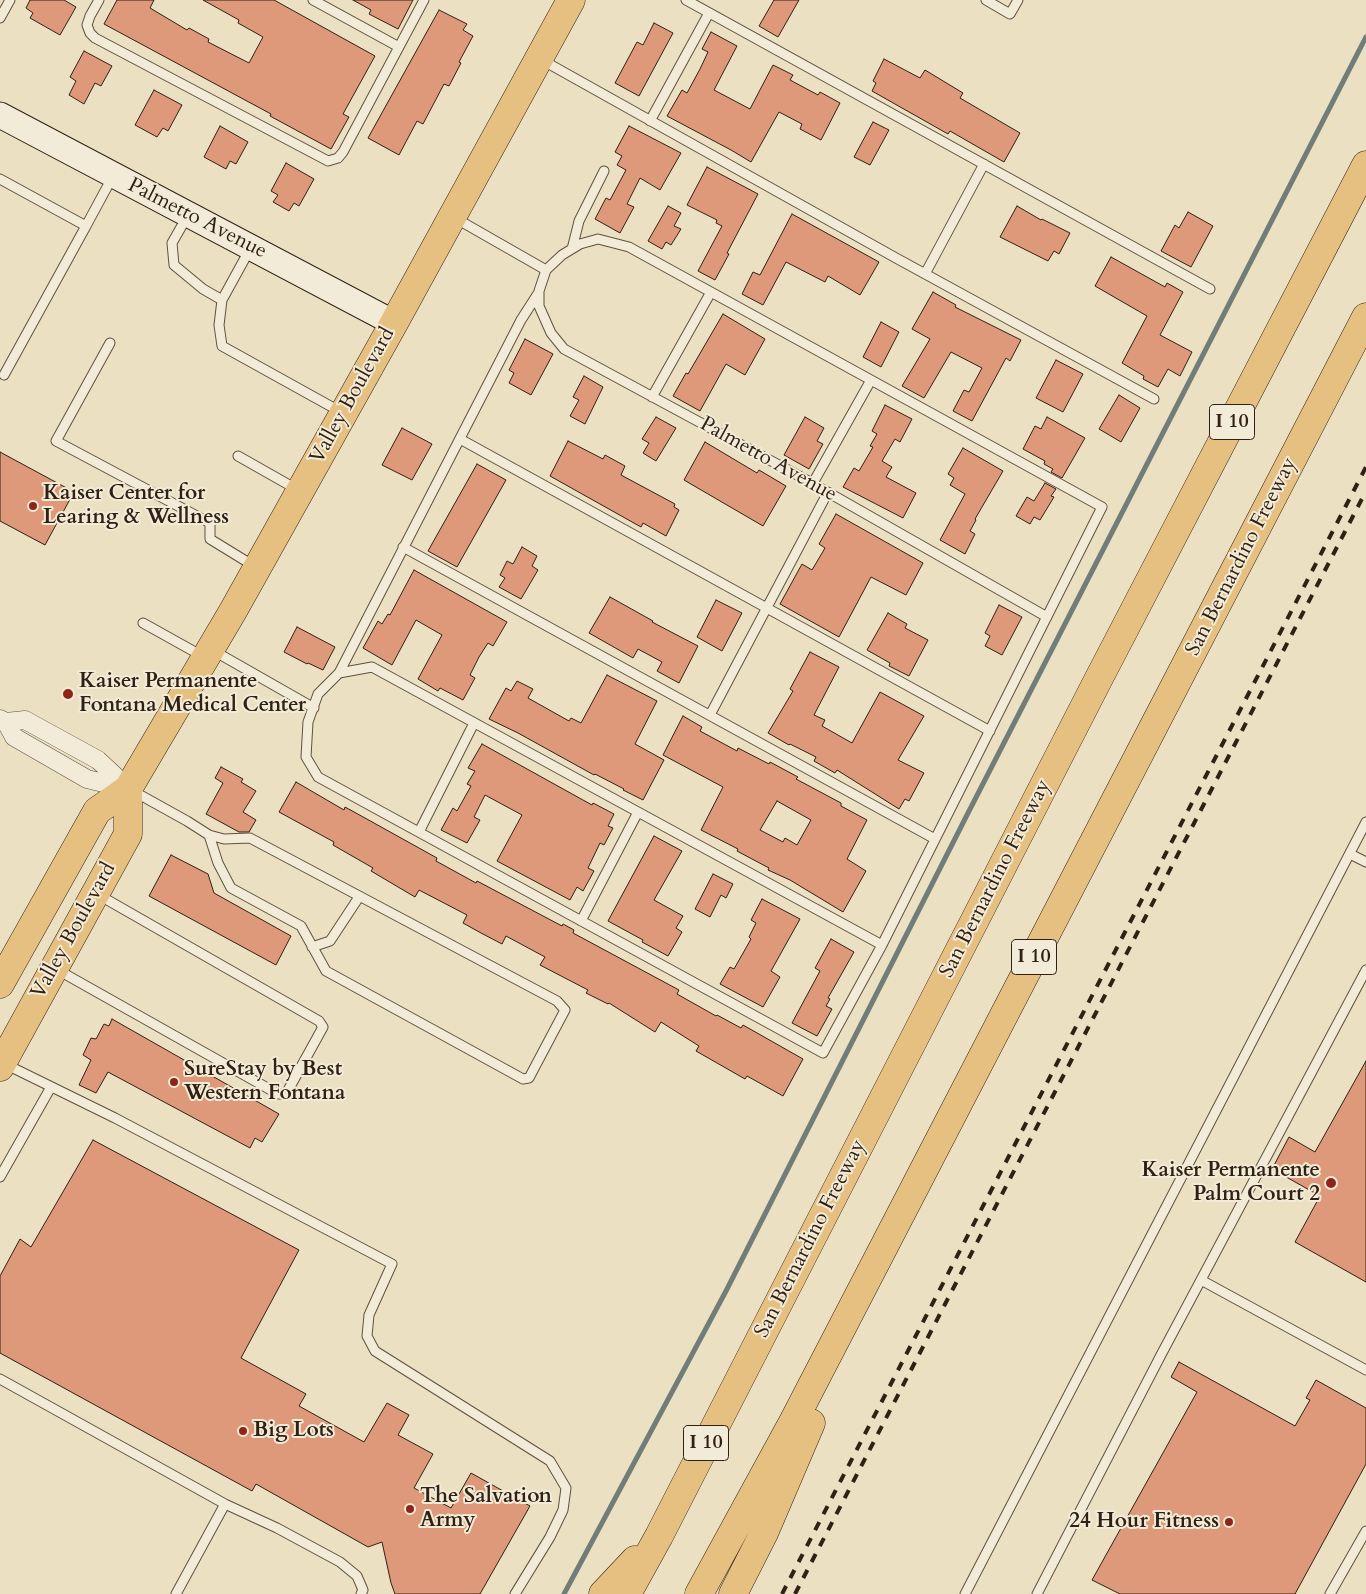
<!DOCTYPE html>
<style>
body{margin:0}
canvas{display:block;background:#ebe0c2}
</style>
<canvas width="1366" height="1594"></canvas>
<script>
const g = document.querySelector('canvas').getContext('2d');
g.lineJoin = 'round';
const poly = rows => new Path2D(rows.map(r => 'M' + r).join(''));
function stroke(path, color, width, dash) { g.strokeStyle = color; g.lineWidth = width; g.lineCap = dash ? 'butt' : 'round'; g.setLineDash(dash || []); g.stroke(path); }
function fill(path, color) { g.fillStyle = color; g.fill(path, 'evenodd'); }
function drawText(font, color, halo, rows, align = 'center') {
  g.font = font + ' Cardo,serif'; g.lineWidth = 4; g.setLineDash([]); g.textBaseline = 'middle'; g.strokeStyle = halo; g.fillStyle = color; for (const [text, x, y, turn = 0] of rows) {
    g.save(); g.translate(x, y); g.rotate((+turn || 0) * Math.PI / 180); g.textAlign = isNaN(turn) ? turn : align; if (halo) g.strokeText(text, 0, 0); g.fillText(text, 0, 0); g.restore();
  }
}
const stream = poly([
 [564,1594,726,1291,967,815,1366,37]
]);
const building = poly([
 [30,0,64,0,76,7,60,35,30,18,33,13,26,8,30,0],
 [117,0,154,0,150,8,187,30,189,28,209,39,208,42,249,63,263,37,238,23,239,20,203,0,274,0,375,56,343,114,349,117,331,149,270,116,271,114,104,24,117,0],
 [353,0,413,0,398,29,369,14,371,10,353,0],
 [774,0,799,0,778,37,759,26,774,0],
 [439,10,467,24,463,30,473,36,459,62,461,63,449,86,444,84,423,124,417,121,399,155,368,138,439,10],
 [654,23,673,33,639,96,615,83,637,42,643,45,654,23],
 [711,32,737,46,714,90,750,109,773,65,793,75,790,80,818,95,820,92,840,103,821,140,800,129,802,124,779,112,751,162,731,150,667,116,682,90,687,93,700,69,708,52,702,49,711,32],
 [84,51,112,66,101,86,95,83,84,104,69,95,76,81,70,77,84,51],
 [884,59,920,78,925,70,963,93,960,98,1020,133,1004,162,950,131,948,134,872,91,876,83,873,81,884,59],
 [154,90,182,105,168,131,163,128,157,137,135,125,154,90],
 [873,122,889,130,870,165,854,157,873,122],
 [220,126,248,142,236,164,230,161,226,169,204,157,220,126],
 [629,126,681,153,660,190,640,178,627,204,634,207,620,233,595,219,606,198,610,200,626,170,617,165,622,156,615,152,629,126],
 [286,163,314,179,299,206,294,203,289,211,273,202,278,195,271,191,286,163],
 [707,167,758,194,727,253,729,254,715,280,698,271,722,226,716,223,717,220,687,205,707,167],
 [668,206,681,213,674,226,681,229,671,245,666,242,662,249,648,241,668,206],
 [1017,206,1041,220,1042,219,1070,233,1059,254,1054,251,1048,261,1000,237,1017,206],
 [1188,212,1213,226,1191,267,1161,251,1175,225,1179,228,1188,212],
 [792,214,879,262,860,295,828,276,825,282,786,262,763,305,742,294,753,272,760,275,792,214],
 [1111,257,1165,287,1167,283,1183,292,1160,335,1192,352,1180,376,1168,369,1158,387,1143,379,1144,376,1122,363,1147,316,1095,286,1111,257],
 [933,292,956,305,955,307,1021,340,1010,361,1006,358,972,421,953,411,964,390,969,392,982,368,951,352,924,398,902,386,930,339,912,329,933,292],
 [723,314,765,339,745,375,726,364,700,411,673,396,686,373,688,374,723,314],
 [881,322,899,332,881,367,863,357,881,322],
 [525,339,553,354,531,395,509,383,514,373,509,370,525,339],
 [1056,360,1083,374,1063,412,1036,398,1056,360],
 [584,376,603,387,585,424,570,416,579,400,573,397,584,376],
 [1119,395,1140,408,1121,442,1099,429,1119,395],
 [885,405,912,419,900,442,895,439,882,461,892,467,886,477,916,493,903,518,843,487,854,468,859,471,873,447,870,446,877,434,872,431,885,405],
 [656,417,676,428,656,461,643,453,649,443,642,439,656,417],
 [805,417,824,428,817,441,823,444,809,469,784,455,805,417],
 [1047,417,1085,438,1062,478,1051,472,1053,469,1044,464,1045,461,1023,449,1035,426,1041,429,1047,417],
 [402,428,432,444,412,480,382,465,402,428],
 [568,441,603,459,605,455,625,466,621,475,675,504,674,507,679,510,666,536,643,523,641,527,550,476,568,441],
 [705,442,757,473,759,470,786,486,763,526,684,480,705,442],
 [963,448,1003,471,975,519,976,520,970,531,975,534,965,554,940,540,965,494,950,485,954,478,948,474,963,448],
 [0,452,74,492,45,545,0,521,0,452],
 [477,464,506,480,457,567,428,551,477,464],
 [1045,483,1056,489,1051,496,1054,497,1040,520,1034,517,1030,524,1016,516,1027,497,1034,501,1045,483],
 [836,514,923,563,906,595,871,577,839,637,780,604,802,564,812,570,825,548,819,544,836,514],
 [522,547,537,556,532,566,538,570,521,599,499,587,505,578,500,575,507,561,513,564,522,547],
 [414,570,507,622,493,646,488,643,479,657,470,675,475,678,463,700,440,688,438,691,418,679,442,635,416,620,392,665,363,648,378,621,382,624,388,614,390,615,414,570],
 [610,597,653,621,652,622,698,646,679,683,657,671,662,662,638,649,633,658,589,633,610,597],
 [716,600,742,613,722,651,697,637,716,600],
 [999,605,1022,617,1002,655,985,646,990,636,985,633,999,605],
 [888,613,907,624,905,628,928,640,909,676,889,666,890,663,867,650,888,613],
 [297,627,335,647,323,670,308,663,307,664,284,652,297,627],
 [810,652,839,667,814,715,825,720,822,726,852,743,880,692,924,716,898,760,924,773,909,801,905,799,899,809,837,770,835,773,814,761,816,757,790,744,789,745,768,733,793,691,790,689,810,652],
 [607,675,657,701,635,744,664,760,643,800,623,790,624,789,595,774,594,775,518,733,489,719,506,688,511,691,517,681,533,689,528,698,569,721,571,718,581,723,607,675],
 [683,716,702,727,700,731,737,751,738,748,769,764,770,762,798,777,796,779,841,803,841,806,867,820,847,859,866,871,843,912,790,880,768,870,769,868,737,851,738,849,701,830,723,787,663,755,683,716],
 [777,801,811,820,797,845,785,838,783,842,760,830,777,801],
 [482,744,592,805,593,803,614,814,608,826,613,828,604,845,600,843,588,868,594,871,583,891,577,887,570,900,497,861,522,815,485,795,474,817,480,820,467,843,441,830,453,808,457,811,471,786,467,784,475,771,468,768,482,744],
 [221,767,243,779,241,782,256,791,243,812,256,820,249,832,239,832,206,814,223,783,215,778,221,767],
 [296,782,344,810,345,807,365,818,437,858,436,861,476,883,477,881,562,926,563,924,574,930,573,933,679,990,677,994,716,1016,717,1015,741,1028,743,1025,803,1059,783,1096,747,1076,745,1079,696,1051,699,1046,661,1022,655,1032,609,1003,608,1004,586,993,588,990,540,965,545,957,506,936,502,944,481,933,463,923,467,915,419,890,415,897,371,871,373,868,333,845,334,842,279,812,296,782],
 [654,836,682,851,654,900,683,916,676,928,682,932,668,956,642,942,643,940,608,921,654,836],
 [171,855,208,874,214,893,291,936,276,965,149,896,171,855],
 [713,874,733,884,726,898,721,895,710,917,695,909,713,874],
 [762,899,800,919,771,971,780,977,763,1007,720,984,730,967,734,969,751,939,749,937,756,923,751,920,762,899],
 [831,939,854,952,828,998,830,999,826,1006,832,1009,817,1036,792,1023,820,971,815,968,831,939],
 [112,1019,279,1114,262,1142,255,1138,250,1148,108,1072,96,1093,79,1085,91,1060,83,1055,91,1038,96,1039,104,1024,109,1026,112,1019],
 [1366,1061,1366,1282,1295,1242,1320,1196,1272,1169,1289,1137,1315,1152,1366,1061],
 [93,1140,299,1250,241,1358,306,1394,299,1406,364,1442,387,1403,409,1415,398,1435,433,1454,414,1488,451,1508,471,1473,530,1506,480,1594,395,1594,391,1583,382,1542,368,1547,256,1484,252,1491,0,1353,0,1276,20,1239,31,1247,93,1140],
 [1179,1362,1295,1426,1310,1400,1306,1398,1316,1380,1366,1408,1366,1464,1295,1594,1120,1594,1092,1580,1197,1392,1171,1377,1179,1362]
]);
const lane = poly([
 [99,0,90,16,87,25,90,33,95,38,328,161,338,158,343,152,424,0],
 [313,0,399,47],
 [686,0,1210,289],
 [986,0,1010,14,1018,0],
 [0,18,10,0],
 [542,60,896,258,1154,399],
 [650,121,709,13],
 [0,179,86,226,113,176],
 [188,215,172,243,174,265,203,289,222,300,219,325,222,346,341,412],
 [455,218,546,270],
 [572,249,579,221,604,171],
 [925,274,984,164],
 [222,300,250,249],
 [110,343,56,441,210,523,210,539,254,566],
 [4,375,86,226],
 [652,397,711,292],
 [460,439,990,731],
 [238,456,298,490],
 [813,483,871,380],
 [403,547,935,839],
 [143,623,204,657],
 [214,651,314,708],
 [339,673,521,320,539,292],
 [710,715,828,492],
 [133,791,187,821,209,835],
 [419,832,474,723],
 [209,835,224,839,250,838,557,1001,565,1010,529,1078,523,1079,326,971,301,926,231,888,218,863,209,835],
 [1350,854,1366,862],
 [581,921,638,812],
 [882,945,372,667,339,673,318,694,308,722,306,757,318,777,823,1053,882,945,1102,507,629,247,598,239,580,244,562,255,546,270,539,291,539,306,551,333,564,349,801,477,1047,617],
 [312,947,330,941,359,897],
 [56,969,278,1094,286,1094,323,1027,319,1021,97,894],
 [5,1064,115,1118,392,1264,369,1315,367,1336,375,1351,550,1461,566,1488,563,1510,550,1537,515,1594],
 [0,1177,51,1087],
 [1201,1280,1366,1370],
 [0,1379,225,1504,176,1594],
 [225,1504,277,1528,340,1562,357,1576,363,1590,361,1594],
 [965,1594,1366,822],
 [1037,1594,1162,1353,1366,970],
 [1330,1594,1366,1531]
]);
const street = poly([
 [0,719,6,722,14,737,87,779,128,789],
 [6,722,25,720,98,760,127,787]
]);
const secondary = poly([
 [0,115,394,323]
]);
const primary = poly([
 [0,984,97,811,128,789,233,611,394,323,571,0],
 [0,1067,128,834,128,789]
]);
const highway = poly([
 [603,1594,635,1560],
 [627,1594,659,1536,1098,680,1366,165],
 [699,1594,793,1422,1366,317],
 [733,1594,764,1533,811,1423]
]);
const rail = poly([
 [782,1594,1366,467],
 [795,1594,1366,491]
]);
const markers = [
 [33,506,5,"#8f2418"],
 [68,694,6,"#8f2418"],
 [174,1082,5,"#8f2418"],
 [1331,1183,6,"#8f2418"],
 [243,1431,5,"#8f2418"],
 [410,1509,5,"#8f2418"],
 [1229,1522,5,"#8f2418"]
];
const shields = [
 [1232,422,45],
 [1034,957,45],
 [706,1443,45]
];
const shieldNames = [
 ["I 10",1232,422],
 ["I 10",1034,957],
 ["I 10",706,1443]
];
const streetNames = [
 ["Palmetto Avenue",197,219,27],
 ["Valley Boulevard",353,396,-61],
 ["Palmetto Avenue",768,460,29],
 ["San Bernardino Freeway",1242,557,-63],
 ["San Bernardino Freeway",996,879,-63],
 ["Valley Boulevard",74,931,-61],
 ["San Bernardino Freeway",811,1239,-63]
];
const poiNames = [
 ["Kaiser Center for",43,494],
 ["Learing & Wellness",43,518],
 ["Kaiser Permanente",79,682],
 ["Fontana Medical Center",79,706],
 ["SureStay by Best",184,1070],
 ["Western Fontana",184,1094],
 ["Kaiser Permanente",1320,1171,"right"],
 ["Palm Court 2",1320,1195,"right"],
 ["Big Lots",253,1431],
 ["The Salvation",420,1497],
 ["Army",420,1521],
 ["24 Hour Fitness",1219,1522,"right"]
];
stroke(stream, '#717d78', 5);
fill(building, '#dd997a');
stroke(building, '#312014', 1);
stroke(lane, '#605040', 11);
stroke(street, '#605040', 19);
stroke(secondary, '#312014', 27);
stroke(primary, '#312014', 29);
stroke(highway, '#312014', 29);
stroke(lane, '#f2ebd7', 9);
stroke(street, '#f2ebd7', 18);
stroke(secondary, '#f2ebd7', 25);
stroke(primary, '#e6c081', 28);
stroke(highway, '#e6c081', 28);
stroke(rail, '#312014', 4, [9, 9]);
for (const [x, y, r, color] of markers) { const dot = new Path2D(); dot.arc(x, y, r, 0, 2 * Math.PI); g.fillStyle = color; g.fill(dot); stroke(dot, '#f2ebd7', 2); }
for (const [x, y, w] of shields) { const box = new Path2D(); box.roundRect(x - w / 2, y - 17.5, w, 35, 4); g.fillStyle = '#f2ebd7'; g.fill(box); stroke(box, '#312014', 1); }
drawText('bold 20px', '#312014', null, shieldNames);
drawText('21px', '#312014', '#f2ebd7', streetNames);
drawText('bold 21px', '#312014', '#f2ebd7', poiNames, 'left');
</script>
